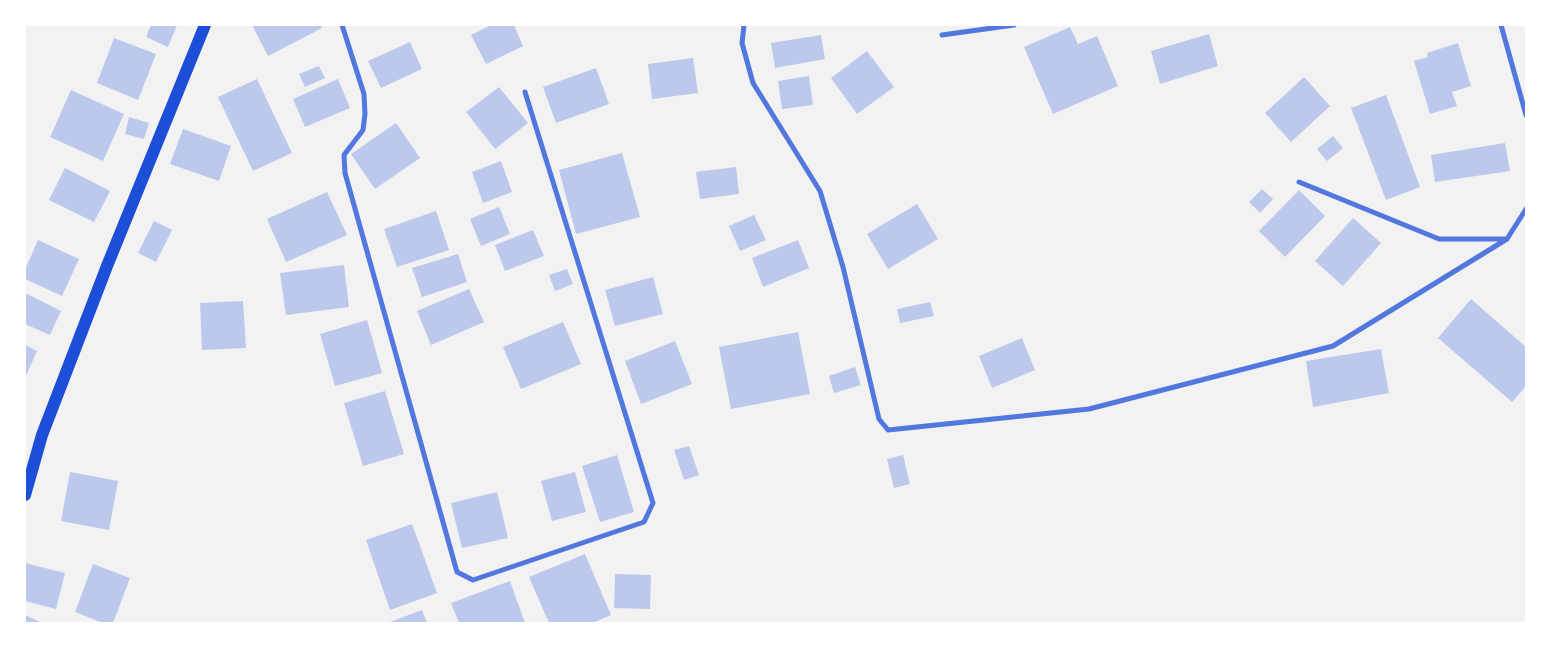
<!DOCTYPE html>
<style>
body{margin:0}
#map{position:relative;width:1551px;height:648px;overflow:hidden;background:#f2f2f2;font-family:Raleway,sans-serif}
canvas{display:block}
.frame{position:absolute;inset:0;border:26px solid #fff;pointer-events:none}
</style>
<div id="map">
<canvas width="1551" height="648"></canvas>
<div class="frame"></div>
</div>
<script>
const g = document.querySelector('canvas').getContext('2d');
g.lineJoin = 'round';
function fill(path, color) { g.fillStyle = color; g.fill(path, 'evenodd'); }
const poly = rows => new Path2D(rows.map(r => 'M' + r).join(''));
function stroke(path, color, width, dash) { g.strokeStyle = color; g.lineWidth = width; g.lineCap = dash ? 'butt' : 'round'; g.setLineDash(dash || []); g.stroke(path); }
const building = poly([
 [151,25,177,25,168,47,146,37],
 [252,25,321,25,322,28,268,56],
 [491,25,514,25,523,46,486,64,471,35],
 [1070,27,1078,44,1097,36,1118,86,1053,114,1024,47],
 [1209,34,1218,66,1160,84,1151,51],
 [821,35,825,59,775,68,771,43],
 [114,38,156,54,138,100,97,83],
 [410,42,422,69,381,88,368,61],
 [1458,43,1471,86,1452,92,1457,106,1430,114,1414,61,1428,57,1427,53],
 [867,51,894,87,857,114,831,78],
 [693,58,698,93,652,99,648,64],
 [319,66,325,78,305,87,299,74],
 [596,68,609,104,556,123,543,87],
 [809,76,813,105,782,109,778,81],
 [1304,77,1330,106,1291,142,1265,113],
 [257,79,292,153,253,171,218,97],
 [338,79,350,108,305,127,293,99],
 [499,87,528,123,495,149,466,112],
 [71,90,124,114,103,161,50,137],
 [1386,95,1420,187,1386,200,1351,108],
 [129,117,149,123,144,139,125,134],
 [396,123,420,158,375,189,351,154],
 [183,129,231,146,219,181,170,164],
 [1333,136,1343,148,1327,161,1317,149],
 [1505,143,1510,171,1435,182,1431,155],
 [622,153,640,217,576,234,559,170],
 [501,161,512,192,483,203,472,172],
 [736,167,739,194,700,199,696,172],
 [65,168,110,191,94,222,49,200],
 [1262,189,1273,199,1260,213,1249,202],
 [1299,190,1325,216,1285,257,1259,231],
 [327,192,347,235,286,262,267,219],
 [917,204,938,239,888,269,867,234],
 [499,207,510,234,481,246,470,219],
 [436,211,449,250,397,267,384,229],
 [754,215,766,240,740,251,729,226],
 [1353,218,1381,243,1343,286,1315,261],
 [154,221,172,230,156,262,138,253],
 [533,230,544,256,505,271,495,245],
 [38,240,79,259,62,296,25,279,25,270],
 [798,240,809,268,763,287,752,258],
 [458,254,467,282,422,297,412,268],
 [344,265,349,307,286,315,280,273],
 [567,269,573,284,555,291,549,275],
 [653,277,663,314,615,326,605,290],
 [469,289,484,322,431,345,417,311],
 [25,293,61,311,50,335,25,324],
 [1471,299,1526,347,1526,386,1512,402,1438,338],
 [243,301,246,348,202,350,200,303],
 [930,302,934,316,900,323,897,309],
 [367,320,382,373,335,386,320,334],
 [563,322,581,364,521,389,503,347],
 [798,332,810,394,731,409,719,347],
 [1022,338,1035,370,992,388,979,356],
 [675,341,692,384,641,404,625,361],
 [25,345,37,351,25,378],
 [1381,349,1389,393,1313,407,1306,361],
 [855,367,861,385,834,393,829,376],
 [385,391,404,454,363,466,344,403],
 [689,446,699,475,684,480,674,450],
 [617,455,634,512,600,522,582,466],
 [903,455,910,484,894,488,887,459],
 [70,472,118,481,109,530,61,521],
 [575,472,586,512,552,521,541,481],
 [497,492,508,538,462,548,451,503],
 [412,524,437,593,390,610,366,540],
 [585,554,611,615,593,623,549,623,529,577],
 [25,563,65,573,56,609,25,601],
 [93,564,130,578,113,623,103,623,75,612],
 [615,574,651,575,650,609,614,608],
 [510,581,525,623,459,623,451,603],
 [422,610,427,623,387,623],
 [25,615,42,623,25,623]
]);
const minor = poly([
 [342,25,364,94,365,114,363,130,344,155,345,173,457,572,473,580,644,522,653,503,525,92],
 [744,25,742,43,753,83,820,191,843,267,879,419,888,430,1089,409,1333,346,1507,239,1526,209],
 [1501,25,1526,115],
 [942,35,1014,25],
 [1299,182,1439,239,1506,239]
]);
const primary = poly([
 [25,495,42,435,107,266,205,25]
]);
fill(building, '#bdc9ec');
stroke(minor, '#5277de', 5);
stroke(primary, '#1d4ed8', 12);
</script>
